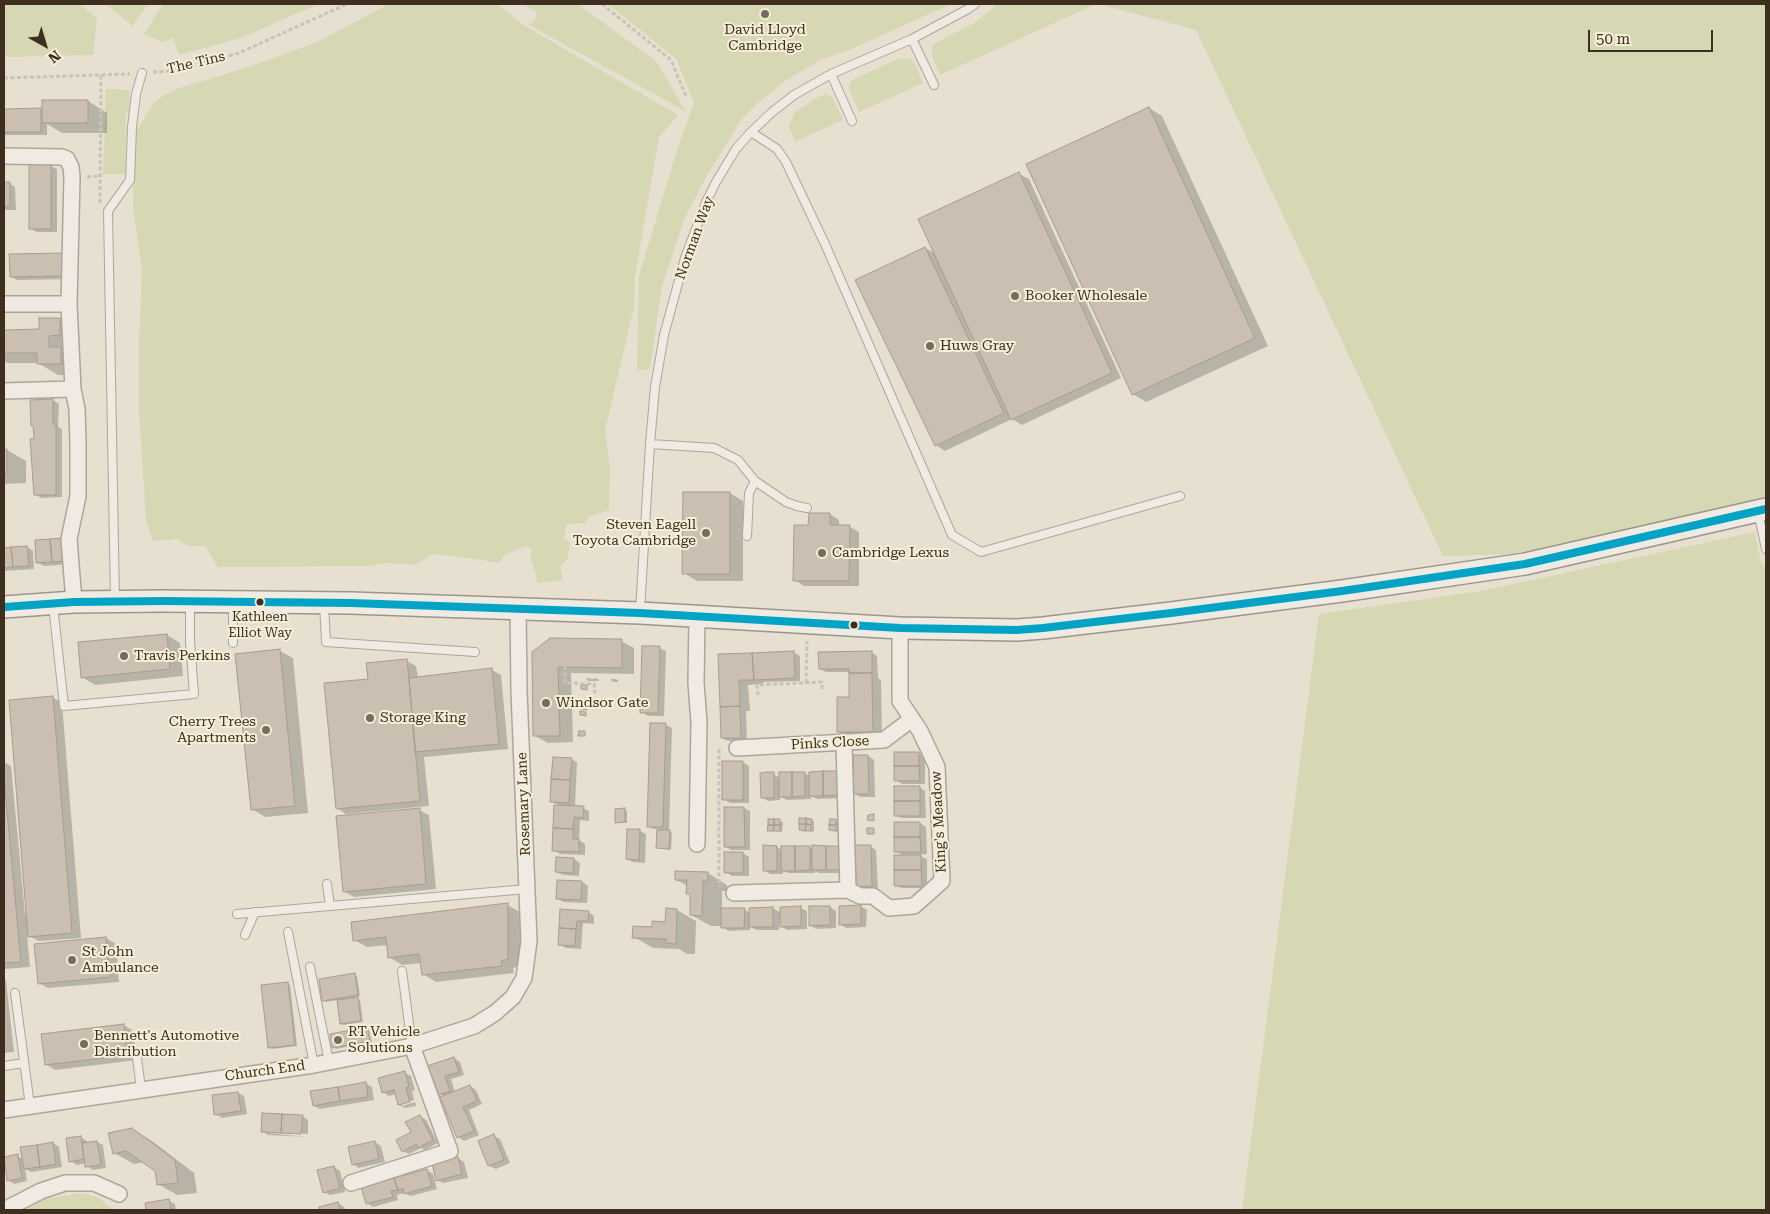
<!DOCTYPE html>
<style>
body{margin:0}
#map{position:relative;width:1770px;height:1214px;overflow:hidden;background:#e7e0d1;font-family:"Roboto Serif",serif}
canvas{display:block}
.frame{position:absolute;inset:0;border:5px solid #3d2e20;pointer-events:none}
.north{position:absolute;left:20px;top:20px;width:50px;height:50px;-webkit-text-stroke:4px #f7eed8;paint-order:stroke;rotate:141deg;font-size:14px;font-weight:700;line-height:20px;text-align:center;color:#3d2e20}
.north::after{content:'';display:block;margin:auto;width:18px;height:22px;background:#3d2e20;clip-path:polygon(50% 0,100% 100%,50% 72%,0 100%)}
.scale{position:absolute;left:1588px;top:30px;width:125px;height:22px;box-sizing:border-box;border:2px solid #3d2e20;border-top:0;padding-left:6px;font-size:15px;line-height:18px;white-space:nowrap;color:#3d2e20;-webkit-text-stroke:4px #f7eed8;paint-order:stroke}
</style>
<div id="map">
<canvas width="1770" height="1214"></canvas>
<div class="frame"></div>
<div class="north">N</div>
<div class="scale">50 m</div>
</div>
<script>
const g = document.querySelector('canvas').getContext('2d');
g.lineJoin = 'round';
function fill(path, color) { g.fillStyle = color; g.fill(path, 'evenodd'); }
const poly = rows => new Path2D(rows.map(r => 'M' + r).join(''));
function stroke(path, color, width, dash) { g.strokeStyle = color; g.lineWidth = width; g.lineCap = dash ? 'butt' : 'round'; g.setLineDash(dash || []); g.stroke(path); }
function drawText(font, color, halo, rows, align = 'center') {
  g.font = font + ' "Roboto Serif",serif'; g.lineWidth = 4; g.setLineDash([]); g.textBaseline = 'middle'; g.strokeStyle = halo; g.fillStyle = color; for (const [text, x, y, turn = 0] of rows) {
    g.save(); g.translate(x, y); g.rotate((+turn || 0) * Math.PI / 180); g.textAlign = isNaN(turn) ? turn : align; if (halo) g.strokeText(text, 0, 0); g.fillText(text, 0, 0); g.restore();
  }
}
const green = poly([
 [4,4,80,4,97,19,93,55,4,57],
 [106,4,149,4,132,26],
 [163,4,318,4,241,38,179,55,173,38,162,42,144,34],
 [389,4,497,4,525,26,678,115,659,137,635,276,634,307,605,430,610,469,609,510,588,517,586,523,567,524,564,539,570,542,568,558,560,567,563,580,537,583,536,575,530,556,532,550,526,546,504,555,499,563,476,559,433,554,416,565,388,563,369,566,218,567,205,546,188,546,177,539,153,541,146,521,139,410,139,340,142,270,133,207,134,140,137,130,153,104,164,95,179,88,249,67,317,42],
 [523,4,578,4,657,62,685,111,529,25,535,20,537,12],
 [608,4,951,4,849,50,822,59,785,81,758,103,741,120,705,179,684,220,662,286,650,369,637,371,639,276,677,150,694,103,676,59],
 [997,4,1096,4,940,75,932,56,933,44,976,22],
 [1099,4,1766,4,1766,503,1652,531,1507,554,1443,556,1196,30],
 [900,58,910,59,915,64,923,83,859,112,849,88,852,80],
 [106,89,130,90,129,111,126,112,125,174,103,174],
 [826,94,833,98,843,120,795,142,789,126,795,112,818,97],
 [1755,532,1761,562,1766,569,1766,1210,1242,1210,1319,614,1481,591],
 [82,1193,99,1198,113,1210,26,1210,45,1199]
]);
const shadow = poly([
 [88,101,107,113,107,133,62,133,47,124,47,135,4,135,4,110,41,110,43,111],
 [1149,108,1162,116,1268,346,1146,402,1133,394],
 [50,166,57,169,57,232,37,232,31,229],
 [1019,174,1029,179,1121,378,1022,425,1012,419,945,451,936,445,925,248,936,254],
 [4,183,9,183,15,187,16,210,4,210],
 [10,255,72,279,17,280,11,277],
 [59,319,79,330,79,346,68,346,68,353,80,359,80,375,58,375,38,363,8,363,4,361,4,331,40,330],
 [53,400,59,404,58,427,62,429,62,497,41,498,35,494],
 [4,450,7,450,26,461,26,483,4,484],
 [684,493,730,493,743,501,743,581,697,581,684,573],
 [830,514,839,520,839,526,850,527,859,532,859,586,804,586,795,580,810,526],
 [36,541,72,564,44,566,38,563],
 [27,547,33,551,34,569,4,571,4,549],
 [167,635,180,643,183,676,95,685,82,677],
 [621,641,634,648,634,674,571,673,573,742,548,743,535,736,533,652],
 [659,648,666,651,664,716,648,716,642,712],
 [280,651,293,658,308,813,265,817,252,809],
 [793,652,800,656,800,681,763,682,763,684,748,685,750,711,746,711,747,741,728,741,722,738,720,655],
 [871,652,877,656,878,678,881,680,882,737,848,737,838,732,850,698,850,672,826,672,820,669],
 [407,661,416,666,418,678,492,670,501,675,508,749,424,757,429,806,346,814,337,808,369,680],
 [586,678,593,679,597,678,599,681,588,681],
 [611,679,615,679,618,680,618,682,614,682,611,681],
 [52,697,62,703,81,938,39,941,27,935,30,967,4,969,4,762,11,766,25,914,28,914],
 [651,724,666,725,672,728,669,831,672,833,671,850,658,848,658,829,654,829,648,826],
 [919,753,925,756,925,784,902,784,896,780],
 [854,756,868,756,874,760,875,797,861,797,855,794],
 [571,759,577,762,575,807,583,808,589,811,589,821,580,820,579,840,585,844,585,855,560,854,553,850,560,806,551,801],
 [743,762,749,766,749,803,730,803,724,799],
 [837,772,843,776,843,798,817,799,811,796,811,799,787,800,780,796,780,800,768,801,762,797,773,774,780,778,804,773,810,776],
 [919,787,925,791,926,818,902,818,895,815],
 [725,808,744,808,750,811,750,850,731,850,725,846],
 [419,810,429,815,436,889,354,897,345,892],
 [624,810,627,811,627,823,619,823,617,822],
 [811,820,814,821,814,832,800,829],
 [836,820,838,822,838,832,830,830],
 [780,821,783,822,782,832,768,830],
 [920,823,926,827,927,854,918,855,927,859,927,888,901,888,895,885,904,856,895,851],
 [629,830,640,831,646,834,645,863,633,862,627,859],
 [870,846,876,850,878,889,864,890,858,886],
 [777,847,782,850,809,847,846,873,819,873,815,871,815,873,788,873,783,870,783,874,770,874,764,870],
 [726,853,743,853,749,857,749,876,732,876,726,872],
 [574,859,580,863,579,876,563,875,556,872],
 [708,873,727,885,727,891,722,891,722,909,744,909,750,913,773,908,781,913,801,908,807,911,807,929,787,930,779,925,779,930,757,930,750,927,750,930,728,931,722,926,711,926,691,915,692,896,688,893,688,886,676,880],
 [582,882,588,886,587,903,563,902,557,898],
 [507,905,520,912,521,966,513,968,514,973,436,982,423,974,422,963,402,965,389,957,388,945,367,947,354,940],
 [860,906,867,910,866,927,846,928,840,924],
 [830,907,836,911,836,928,816,929,810,925],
 [562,910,588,912,594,916,594,924,583,923,581,949,566,948,559,944],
 [677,910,696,921,695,954,687,954,679,949,653,948,634,937,667,923],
 [106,938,116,944,119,982,48,988,39,983,35,945],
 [355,975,357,976,360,996,355,997,360,1000,363,1022,344,1025,341,1024,338,1000,326,1002,323,1000],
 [4,979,6,981,14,1052,4,1053],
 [288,984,290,985,297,1046,272,1049,269,1047],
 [124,1025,133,1031,137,1060,55,1070,46,1064],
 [367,1028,369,1030,372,1042,336,1049,334,1047],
 [454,1058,460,1062,464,1075,451,1079,455,1092,470,1086,476,1090,482,1104,469,1110,479,1135,464,1141,458,1137,445,1097,440,1094,429,1066],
 [405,1073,411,1076,415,1090,412,1091,414,1100,402,1103,402,1106,415,1102,416,1106,405,1108,399,1105,396,1094,389,1096,383,1092],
 [365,1083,372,1087,374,1100,320,1109,314,1106],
 [238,1093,244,1096,247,1114,222,1118,216,1114],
 [302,1116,308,1120,308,1134,267,1131,267,1133,307,1137,268,1135,262,1131],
 [420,1116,426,1120,438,1143,425,1150,421,1148,409,1154,403,1151],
 [132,1129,152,1141,194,1173,197,1193,177,1195,158,1184,156,1170,144,1162,134,1164,114,1153],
 [494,1136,500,1139,510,1163,496,1169,489,1166,479,1142],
 [80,1137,87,1141,87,1143,97,1142,103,1145,106,1168,93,1170,87,1166,86,1163,77,1165,71,1161],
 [375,1142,381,1146,385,1162,359,1168,353,1164],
 [53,1143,59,1147,62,1167,31,1172,25,1169,27,1181,14,1184,8,1180,17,1156,23,1159],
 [458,1158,464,1162,468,1178,443,1183,437,1180],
 [334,1167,340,1171,345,1192,330,1195,324,1192],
 [427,1170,433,1174,437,1189,411,1196,404,1193,397,1195,398,1200,373,1207,367,1203],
 [169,1201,175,1204,176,1210,148,1210,147,1204],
 [338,1203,344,1207,345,1210,321,1210,320,1208]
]);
const building = poly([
 [42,100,88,100,88,123,42,123,42,100],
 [1149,107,1255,338,1132,395,1026,164,1149,107],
 [41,108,41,132,4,132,4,109,41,108],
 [29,164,51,164,51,229,29,229,29,164],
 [1019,172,1112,373,1011,420,918,219,1019,172],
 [4,182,10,182,10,207,4,207,4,182],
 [925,247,1004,413,935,446,855,280,925,247],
 [65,253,66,276,10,277,9,254,65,253],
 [39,318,60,318,60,335,49,336,49,347,61,347,61,364,37,364,37,353,4,353,4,330,39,329,39,318],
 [53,399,53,424,56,424,56,495,34,495,30,439,34,439,33,426,31,426,30,400,53,399],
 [4,449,7,449,7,473,4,473,4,449],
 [683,492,730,492,730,574,682,574,683,492],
 [809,513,830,513,830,525,850,525,849,581,793,581,794,525,808,525,809,513],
 [65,538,67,561,52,562,50,539,65,538],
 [50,539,52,562,36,563,35,540,50,539],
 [27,546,29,566,13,567,11,547,27,546],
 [11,547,13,567,4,568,4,548,11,547],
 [167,634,170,669,81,678,78,642,167,634],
 [550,638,622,639,622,668,558,667,560,736,533,736,532,652,550,638],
 [642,646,660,646,658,713,640,713,642,646],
 [280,649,295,806,251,810,235,654,280,649],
 [794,651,795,678,754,680,752,653,794,651],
 [872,651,872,673,849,673,849,669,819,669,818,652,872,651],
 [752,653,754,680,739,680,740,706,720,707,718,654,752,653],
 [407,659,420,801,336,809,324,683,368,679,366,663,407,659],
 [492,668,499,744,415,752,409,678,492,668],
 [849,673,872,673,873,732,837,732,837,697,849,697,849,673],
 [581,685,587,685,587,690,581,689,581,685],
 [53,696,72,933,28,937,9,700,53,696],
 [581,705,587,705,587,710,581,709,581,705],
 [740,706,741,738,721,738,720,707,740,706],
 [580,711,586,712,586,716,580,715,580,711],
 [650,723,666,723,663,827,647,827,650,723],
 [579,731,585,731,585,736,578,736,579,731],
 [894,752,919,752,919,766,894,766,894,752],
 [853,755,868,755,869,794,853,794,853,755],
 [553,757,572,758,570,780,551,779,553,757],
 [722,761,743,761,743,800,722,800,722,761],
 [894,766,919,766,920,781,894,781,894,766],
 [823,771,837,771,838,795,823,796,823,771],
 [823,771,823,796,809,796,809,772,823,771],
 [767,772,774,772,774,798,761,798,760,773,767,772],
 [779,772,792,772,792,797,779,797,779,772],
 [792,772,805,772,805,796,792,797,792,772],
 [4,778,21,962,4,963,4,778],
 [551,779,570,780,569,803,550,802,551,779],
 [894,786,920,786,920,801,894,801,894,786],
 [894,801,920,801,920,816,894,816,894,801],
 [554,805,584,806,583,818,574,817,573,829,553,828,554,805],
 [724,807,744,807,745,847,724,847,724,807],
 [420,808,426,884,343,892,336,816,420,808],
 [625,808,625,822,615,823,615,809,625,808],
 [874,814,874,821,867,820,868,815,874,814],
 [799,818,806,818,806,824,799,824,799,818],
 [806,818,812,819,811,825,806,824,806,818],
 [768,819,774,819,774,825,768,825,768,819],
 [774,819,780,819,780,825,774,825,774,819],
 [830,819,836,819,836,825,829,825,830,819],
 [894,822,920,822,920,837,894,837,894,822],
 [799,824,806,824,805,831,799,830,799,824],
 [806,824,811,825,811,831,805,831,806,824],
 [768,825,774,825,773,831,767,831,768,825],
 [774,825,780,825,780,831,773,831,774,825],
 [829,825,836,825,836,831,829,830,829,825],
 [553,828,573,829,573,839,579,839,579,852,552,851,553,828],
 [867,828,874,828,874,834,867,834,867,828],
 [627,829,640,829,639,860,626,859,627,829],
 [657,830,670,830,669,849,656,848,657,830],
 [894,837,920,837,921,852,894,852,894,837],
 [763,845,777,846,777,871,763,871,763,845],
 [812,845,826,846,826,870,812,870,812,845],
 [855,845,871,845,872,886,856,887,855,845],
 [781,846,795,846,795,871,781,871,781,846],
 [795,846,810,846,810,870,795,871,795,846],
 [826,846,840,846,841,870,826,870,826,846],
 [724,852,743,852,743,873,724,873,724,852],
 [894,855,921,855,921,870,894,870,894,855],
 [556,857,574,858,573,873,555,872,556,857],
 [894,870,921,870,922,886,894,886,894,870],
 [675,871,708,872,708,881,703,881,702,916,690,915,690,894,686,894,687,880,675,880,675,871],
 [557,880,582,881,581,900,556,899,557,880],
 [508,903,508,959,501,961,502,966,422,975,419,954,388,958,386,937,353,941,351,922,508,903],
 [861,905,861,924,839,925,839,906,861,905],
 [801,906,801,926,780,927,780,907,801,906],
 [809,906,830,906,830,925,809,926,809,906],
 [773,907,773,927,749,927,749,908,773,907],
 [666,908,677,909,676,944,666,943,666,939,632,938,633,926,652,927,652,921,665,922,666,908],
 [721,908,745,908,744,928,721,928,721,908],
 [560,909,589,911,588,921,577,921,576,929,559,928,560,909],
 [559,928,576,929,575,946,558,945,559,928],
 [106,937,110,977,38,984,34,944,106,937],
 [355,973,358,995,322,1001,319,979,355,973],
 [288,982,295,1045,268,1048,261,985,288,982],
 [358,997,361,1021,340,1024,337,1000,358,997],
 [124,1024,127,1055,45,1065,41,1034,124,1024],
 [367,1027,370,1041,332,1048,330,1034,367,1027],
 [454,1057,459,1072,445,1076,450,1091,439,1095,427,1066,454,1057],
 [405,1071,409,1087,406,1088,410,1102,398,1105,394,1090,382,1093,378,1078,405,1071],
 [366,1082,368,1097,340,1101,338,1087,366,1082],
 [470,1085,477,1101,463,1107,474,1131,457,1138,440,1097,470,1085],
 [338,1087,340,1101,313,1106,310,1091,338,1087],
 [238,1092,241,1111,214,1115,212,1095,238,1092],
 [262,1113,282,1114,281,1133,261,1132,262,1113],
 [282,1114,303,1115,301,1134,281,1133,282,1114],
 [420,1115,433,1140,418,1148,416,1144,402,1152,396,1140,411,1132,405,1122,420,1115],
 [132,1128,175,1160,178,1183,157,1185,155,1171,126,1151,113,1154,108,1133,132,1128],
 [494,1134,504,1160,488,1166,478,1141,494,1134],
 [81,1136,84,1159,69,1162,66,1138,81,1136],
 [97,1141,101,1165,85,1167,82,1143,97,1141],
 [375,1141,379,1159,352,1165,348,1147,375,1141],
 [53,1142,56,1164,40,1167,37,1145,53,1142],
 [37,1145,40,1167,24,1169,20,1147,37,1145],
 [18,1154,22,1178,7,1181,4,1157,18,1154],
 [458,1157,462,1174,436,1181,432,1163,458,1157],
 [334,1166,340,1188,323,1193,317,1170,334,1166],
 [427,1169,432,1186,404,1194,403,1188,398,1190,394,1178,427,1169],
 [394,1178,398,1190,391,1191,393,1197,366,1204,361,1187,394,1178],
 [169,1199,171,1210,146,1210,145,1203,169,1199],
 [338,1202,340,1210,319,1210,319,1207,338,1202]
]);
const path = poly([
 [602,4,671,60,686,96],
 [153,72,172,71,239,53,347,4],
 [4,78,130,74],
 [87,177,99,176],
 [100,203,101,75],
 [565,666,565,683,594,684,595,693],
 [806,683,807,641],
 [758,695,757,685,822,682,822,690],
 [719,749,719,887]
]);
const lane = poly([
 [912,39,934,85],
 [831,74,852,121],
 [751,132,777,149,786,162,825,244,952,535,981,552,1180,496],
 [650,444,714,448,738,460,755,481,749,493,747,536],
 [755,481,786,502,797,506,807,508],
 [1758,512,1766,549],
 [115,601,108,211,130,180,132,127,136,94,142,73],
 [233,603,233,643],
 [324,604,326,642,475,652],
 [53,605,64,706,194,694,190,641,190,603],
 [640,611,650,444,655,387,664,335,685,258,706,202,716,182,736,149,751,132,771,113,794,95,831,74,912,39,968,9,975,4],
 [327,884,330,906],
 [237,914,527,889],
 [288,932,314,1065],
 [245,935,255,912],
 [310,967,329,1062],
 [402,971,412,1046],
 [15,993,30,1106],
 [137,1058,141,1089],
 [4,1066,24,1063]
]);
const street = poly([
 [4,156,62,157,67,159,71,167,72,177,69,304,73,389,77,409,78,442,78,496,69,539,74,602],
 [4,304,69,304],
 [4,391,73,389],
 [697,617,696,683,699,722,697,844],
 [737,748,884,740,912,719],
 [848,890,860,896,873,896,889,908,914,906,942,881,937,767,920,731,900,701,900,628],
 [734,893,848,890,844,743],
 [4,1110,314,1065,412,1046,474,1026,495,1013,513,997,524,978,529,941,519,691,518,608],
 [351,1183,450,1151,412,1046],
 [4,1210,41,1191,65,1183,94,1183,119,1194]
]);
const secondary = poly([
 [4,607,74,602,162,601,351,603,640,613,900,628,1017,630,1043,628,1171,613,1342,591,1525,564,1766,509]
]);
const bus1 = poly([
 [4,607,74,602,162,601,351,603,640,613,900,628,1017,630,1043,628,1171,613,1342,591,1525,564,1766,509]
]);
const markers = [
 [765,14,5,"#786c5e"],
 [1015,296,5,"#786c5e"],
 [930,346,5,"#786c5e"],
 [706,533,5,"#786c5e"],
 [822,553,5,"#786c5e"],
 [260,602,4.5,"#3d2e20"],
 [854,625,4.5,"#3d2e20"],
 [124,656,5,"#786c5e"],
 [546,703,5,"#786c5e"],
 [370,718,5,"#786c5e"],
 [266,730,5,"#786c5e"],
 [72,960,5,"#786c5e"],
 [338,1040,5,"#786c5e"],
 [84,1044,5,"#786c5e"]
];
const busNames = [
 ["Kathleen",260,617],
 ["Elliot Way",260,633]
];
const poiNames = [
 ["David Lloyd",765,30,"center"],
 ["Cambridge",765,46,"center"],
 ["Booker Wholesale",1025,296],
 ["Huws Gray",940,346],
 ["Steven Eagell",696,525,"right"],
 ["Toyota Cambridge",696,541,"right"],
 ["Cambridge Lexus",832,553],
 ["Travis Perkins",134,656],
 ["Windsor Gate",556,703],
 ["Storage King",380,718],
 ["Cherry Trees",256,722,"right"],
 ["Apartments",256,738,"right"],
 ["St John",82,952],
 ["Ambulance",82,968],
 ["RT Vehicle",348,1032],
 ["Solutions",348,1048],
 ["Bennett's Automotive",94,1036],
 ["Distribution",94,1052]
];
const streetNames = [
 ["The Tins",196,63,-13],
 ["Norman Way",695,238,-70],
 ["Pinks Close",830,743,-3],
 ["Rosemary Lane",524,804,-92],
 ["King's Meadow",939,822,-93],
 ["Church End",265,1071,-8]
];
fill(green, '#d6d7b3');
fill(shadow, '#0003');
fill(building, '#cbbfb2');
stroke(building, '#a89c90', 1);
stroke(lane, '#ada599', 10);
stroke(street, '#ada599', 18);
stroke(secondary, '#9c958a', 24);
stroke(path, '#c8c2b9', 3, [4, 2.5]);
stroke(lane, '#efebe3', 8);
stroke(street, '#efebe3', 15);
stroke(secondary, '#efebe3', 21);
stroke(bus1, '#03a3c5', 8);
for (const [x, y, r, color] of markers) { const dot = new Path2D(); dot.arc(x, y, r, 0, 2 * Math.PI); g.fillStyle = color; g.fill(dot); stroke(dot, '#f7eed8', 2); }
drawText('13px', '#3d2e20', '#f7eed8', busNames);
drawText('14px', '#3d2e20', '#f7eed8', poiNames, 'left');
drawText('14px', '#3d2e20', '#f7eed8', streetNames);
</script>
